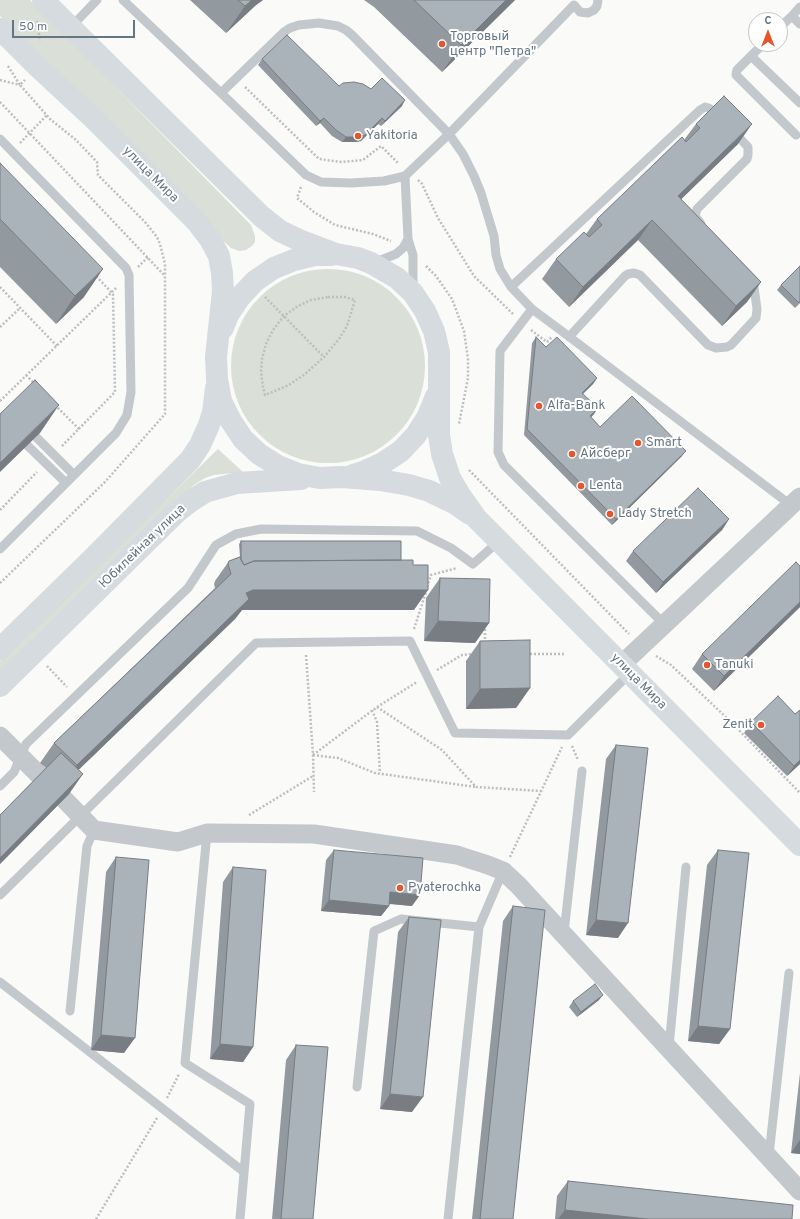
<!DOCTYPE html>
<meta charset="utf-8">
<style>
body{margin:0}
#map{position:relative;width:800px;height:1219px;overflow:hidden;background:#fafaf8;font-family:Overpass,sans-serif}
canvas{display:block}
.north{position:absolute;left:748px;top:12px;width:40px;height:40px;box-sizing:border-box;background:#fff;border:1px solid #c1c8cd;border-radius:50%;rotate:0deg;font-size:11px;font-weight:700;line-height:16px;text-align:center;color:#657683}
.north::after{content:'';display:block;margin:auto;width:14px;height:18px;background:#e4572e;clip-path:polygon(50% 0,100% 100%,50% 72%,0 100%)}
.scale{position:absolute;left:12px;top:20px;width:123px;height:18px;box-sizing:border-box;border:2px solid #657683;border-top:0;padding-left:5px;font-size:12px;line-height:14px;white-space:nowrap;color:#657683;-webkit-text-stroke:3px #fff;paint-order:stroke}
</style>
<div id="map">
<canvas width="800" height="1219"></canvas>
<div class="north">С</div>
<div class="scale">50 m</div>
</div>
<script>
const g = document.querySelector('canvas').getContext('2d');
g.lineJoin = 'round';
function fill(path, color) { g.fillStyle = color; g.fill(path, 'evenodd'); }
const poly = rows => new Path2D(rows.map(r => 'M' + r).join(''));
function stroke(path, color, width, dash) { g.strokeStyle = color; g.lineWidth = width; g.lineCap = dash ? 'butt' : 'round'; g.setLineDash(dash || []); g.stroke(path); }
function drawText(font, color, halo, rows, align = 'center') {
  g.font = font + ' Overpass,sans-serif'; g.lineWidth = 4; g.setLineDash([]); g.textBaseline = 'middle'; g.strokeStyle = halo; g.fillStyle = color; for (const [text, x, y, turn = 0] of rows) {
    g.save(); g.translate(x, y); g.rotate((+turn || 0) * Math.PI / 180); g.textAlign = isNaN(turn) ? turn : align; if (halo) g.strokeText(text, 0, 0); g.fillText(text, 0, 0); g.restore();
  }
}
const green = poly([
 [0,0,30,0,251,225,255,236,255,242,252,246,246,250,239,251,231,248,210,228,0,16],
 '231 366a97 97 0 1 1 194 0a97 97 0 1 1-194 0Z',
 [218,449,243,472,214,475,205,478,194,485,0,673,0,661]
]);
const path = poly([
 [37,21,40,41],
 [8,66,20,85],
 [0,80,20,85],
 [245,87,319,159,342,162,363,160,381,146,399,164],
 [0,102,165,276],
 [20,143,47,115],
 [418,180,422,184,438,218,474,276,513,314],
 [301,187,297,198,314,212,335,225,373,234,391,241],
 [426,266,436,276,452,299,464,331,468,359,468,378,459,424],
 [138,267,148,257],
 [0,287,57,346],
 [265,297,324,357],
 [328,297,345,297,355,300,347,326,339,339,324,357,305,374,289,385,265,395,263,387,261,372,262,359,266,344,273,330,284,316,298,306,311,300,328,297],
 [0,327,20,308],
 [531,330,547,342,552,337],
 [26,375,35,384],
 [0,401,116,288],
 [55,405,79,429],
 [62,446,115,392,113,294,96,276],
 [469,470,629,634],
 [0,510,37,472],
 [0,583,105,482,165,414,165,264,160,244,157,237,145,222,98,175,97,162,76,140,51,120,20,85,25,80],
 [427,587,431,575,457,568],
 [414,629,426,592],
 [485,643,485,626],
 [526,654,564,654],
 [306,655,313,755,314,792],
 [656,656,671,665,731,722,800,793],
 [47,666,67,687],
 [437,670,462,655,472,654],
 [377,707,442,750,476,787,541,791],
 [372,710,377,722,380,773],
 [572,746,578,760],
 [313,755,377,707,417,682],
 [313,755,338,758,375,773,476,787],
 [249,815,313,776],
 [510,857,562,747],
 [167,1098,179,1074],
 [96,1219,157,1118]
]);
const lane = poly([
 [123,0,221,93,306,175,321,182,351,183,384,181,405,176],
 [800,7,792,16,800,24],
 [71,27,97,0],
 [780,27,792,16],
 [763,44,737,70,736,75,796,135],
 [751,56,800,103],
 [221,93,284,32,290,28,299,25,319,23,338,26,346,30,352,35,449,134,463,154,474,176,481,193,494,236,496,255,500,269,511,287],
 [719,116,709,108,705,107,700,110,511,287,532,309,559,329,792,506],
 [0,139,126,268,129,275,131,392,127,415,116,433,0,549],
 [701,224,695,216,697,209,747,159,748,155,748,147,733,131],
 [408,239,405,176,449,134,574,5,580,12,588,13,594,10,597,6,598,0],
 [376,262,396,254,403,248,408,239,413,255,413,289],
 [532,309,500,351,498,452,504,465,664,624],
 [569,337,625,276,628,274,634,273,640,275,708,345,716,348,727,347,731,345,756,318,757,309,753,280],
 [36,437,74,475],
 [27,445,66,483],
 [0,786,14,772,26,744,188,588,216,545,236,534,261,529,417,531,451,548,473,564,499,541],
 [207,833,185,1063,250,1104,240,1219],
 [0,895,256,643,410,641,455,733,568,735,630,673],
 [564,933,582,771],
 [0,982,244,1172],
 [70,1011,87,846,94,830],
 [669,1047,686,867],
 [357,1087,374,931,401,919,479,927],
 [769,1155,789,973],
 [448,1219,479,927,503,871]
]);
const street = poly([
 [621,665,800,497],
 [0,736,42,778],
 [64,799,94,830,178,842,207,833,314,834,457,855,488,865,503,871,518,885,800,1191]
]);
const secondary = poly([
 [43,0,261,216,280,231,299,240,336,254,358,258,371,263,397,278,413,293,425,311,434,331,439,352,439,435,442,454,450,478,460,495,477,519,499,541,800,845],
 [0,29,37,66,94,119,197,222,210,239,219,256,222,273,223,291,216,357,217,379,221,401,231,421,243,439,259,454,278,466,298,474,320,478,342,477,380,480,409,485,429,491,454,503,470,514],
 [223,328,228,315,240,297,255,281,274,268,294,260,315,255,331,255],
 [353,475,363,472,383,463,401,451,416,435,428,416,436,396],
 [0,649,93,558,190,460,200,445,209,425,213,412,216,388],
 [0,686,178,511,191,501,205,492,237,483,301,479]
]);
const wall = poly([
 [190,0,263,0,256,5,226,33],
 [364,0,515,0,442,72,374,7],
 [262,59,339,86,371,89,402,106,381,126,378,124,361,141,356,142,342,142,332,136,320,123,316,126,258,65],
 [696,124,738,144,681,199,761,282,747,302,722,326,638,240,569,307,542,279,556,259,586,234,597,219,684,140],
 [0,163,84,297,56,324,0,267],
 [800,266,800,303,795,308,777,290,781,285],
 [536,337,546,347,597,378,593,384,583,394,594,414,591,417,600,427,682,456,612,525,524,435,532,343],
 [729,519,722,530,656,593,626,561,633,551],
 [241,541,401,560,414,610,242,610,235,619,78,770,69,794,0,864,0,815,46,768,40,763,54,743,215,588,214,584,215,581,229,561,240,557,239,544],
 [800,566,800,607,714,691,692,669,702,654],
 [440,578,489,623,475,643,424,641,426,598],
 [480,641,530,688,516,708,466,709,466,661],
 [800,710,800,764,787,776,744,733,751,722,795,714],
 [616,745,618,938,586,935,606,759],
 [334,850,412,906,389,904,389,906,381,916,321,911,326,860],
 [718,850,730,1029,719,1044,688,1041,707,865],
 [116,857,124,1053,91,1050,106,872],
 [233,867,253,1047,243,1062,210,1059,223,882],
 [513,906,513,1219,472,1219,503,921],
 [409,917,412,1112,380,1109,398,932],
 [599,1000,577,1017,569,1007,573,1001],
 [296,1045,313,1219,272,1219,286,1060],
 [800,1073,800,1154,791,1153],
 [568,1181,792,1219,555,1219,557,1196]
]);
const shadedWall = poly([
 [252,0,263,0,256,5,226,33,245,6],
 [506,0,515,0,442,72,461,45],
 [405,100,402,106,381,126,385,121],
 [324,118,320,123,316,126,320,121],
 [382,118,378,124,361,141,356,142,342,142,346,137],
 [752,124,738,144,664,216,678,196],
 [652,220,638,240,569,307,583,287],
 [103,269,84,297,56,324,75,296],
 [761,282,747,302,722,326,736,306],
 [597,378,593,384,578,398,582,393],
 [59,405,40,433,0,472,0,463],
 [598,408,594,414,586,422,590,416],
 [686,451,682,456,612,525,616,519],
 [729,519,722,530,656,593,663,582],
 [253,590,428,590,414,610,242,610,235,619,63,785,77,765,246,593],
 [800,602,800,607,714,691,724,676],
 [438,621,489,623,475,643,424,641],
 [530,688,516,708,466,709,480,689],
 [800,760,800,764,787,776,794,766],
 [83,774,69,794,0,864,0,858],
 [390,892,420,895,412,906,383,903],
 [329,900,389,906,381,916,321,911],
 [596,920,628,923,618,938,586,935],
 [603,995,599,1000,577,1017,581,1012],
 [698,1026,730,1029,719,1044,688,1041],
 [101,1035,135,1038,124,1053,91,1050],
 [220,1044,253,1047,243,1062,210,1059],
 [390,1094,423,1097,412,1112,380,1109],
 [800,1140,800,1154,791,1153],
 [565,1210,647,1219,558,1219]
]);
const building = poly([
 [238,0,252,0,245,6,238,0],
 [414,0,506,0,461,45,414,0],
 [287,35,339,86,343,83,354,82,363,84,371,89,382,78,405,100,385,121,382,118,365,135,360,137,346,137,336,130,324,118,320,121,262,59,287,35],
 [724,96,752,124,678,196,761,282,736,306,652,220,583,287,556,259,584,232,589,237,602,225,597,219,682,137,686,142,700,128,696,124,724,96],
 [0,163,103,269,75,296,0,219,0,163],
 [800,266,800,301,799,303,781,285,800,266],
 [536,337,546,347,557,337,597,378,582,393,598,408,590,416,600,427,632,396,686,451,616,519,527,429,536,337],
 [35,380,59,405,0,463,0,414,35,380],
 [698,488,729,519,663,582,633,551,698,488],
 [241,541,401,541,401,560,254,561,244,565,241,560,241,541],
 [240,557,244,565,254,561,413,560,413,565,428,565,428,590,253,590,246,593,249,599,77,765,54,743,231,574,228,564,229,561,240,557],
 [796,562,800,566,800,602,724,676,702,654,796,562],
 [440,578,490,579,489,623,438,621,440,578],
 [530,640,530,688,480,689,480,641,530,640],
 [778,696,795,714,800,710,800,760,794,766,751,722,778,696],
 [616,745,648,748,628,923,596,920,616,745],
 [61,753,83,774,0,858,0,815,61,753],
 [334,850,423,858,420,895,390,892,389,906,329,900,334,850],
 [718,850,749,853,730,1029,698,1026,718,850],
 [116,857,149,860,135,1038,101,1035,116,857],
 [233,867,266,870,253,1047,220,1044,233,867],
 [513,906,545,910,513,1219,480,1219,513,906],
 [409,917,441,920,423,1097,390,1094,409,917],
 [595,984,603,995,581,1012,573,1001,595,984],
 [296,1045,328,1047,313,1219,281,1219,296,1045],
 [568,1181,793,1205,792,1219,647,1219,565,1210,568,1181]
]);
const markers = [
 [442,44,4,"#e4572e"],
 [358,136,4,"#e4572e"],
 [539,406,4,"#e4572e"],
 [638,443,4,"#e4572e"],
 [572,454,4,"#e4572e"],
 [581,486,4,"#e4572e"],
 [610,514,4,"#e4572e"],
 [707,665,4,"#e4572e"],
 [761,725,4,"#e4572e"],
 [400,888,4,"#e4572e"]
];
const poiNames = [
 ["Торговый",450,37],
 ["центр \"Петра\"",450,52],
 ["Yakitoria",366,136],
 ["Alfa-Bank",547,406],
 ["Smart",646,443],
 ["Айсберг",580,454],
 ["Lenta",589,486],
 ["Lady Stretch",618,514],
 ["Tanuki",715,665],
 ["Zenit",753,725,"right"],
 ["Pyaterochka",408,888]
];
const streetNames = [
 ["улица Мира",150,175,45],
 ["Юбилейная улица",143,547,-44],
 ["улица Мира",638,682,45]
];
fill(green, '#dadfd7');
stroke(path, '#bbbfc2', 2.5, [2, 2]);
stroke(lane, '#c3c8cc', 9);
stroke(street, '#c3c8cc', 19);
stroke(secondary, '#d6dbdf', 22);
fill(wall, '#929a9f');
fill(shadedWall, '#777d82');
fill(building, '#aab3b9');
stroke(building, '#777d82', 1);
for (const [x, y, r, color] of markers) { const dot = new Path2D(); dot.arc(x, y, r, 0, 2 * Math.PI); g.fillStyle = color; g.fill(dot); stroke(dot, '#fff', 1.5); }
drawText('13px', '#657683', '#fff', poiNames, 'left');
drawText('13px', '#657683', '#fff', streetNames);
</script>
